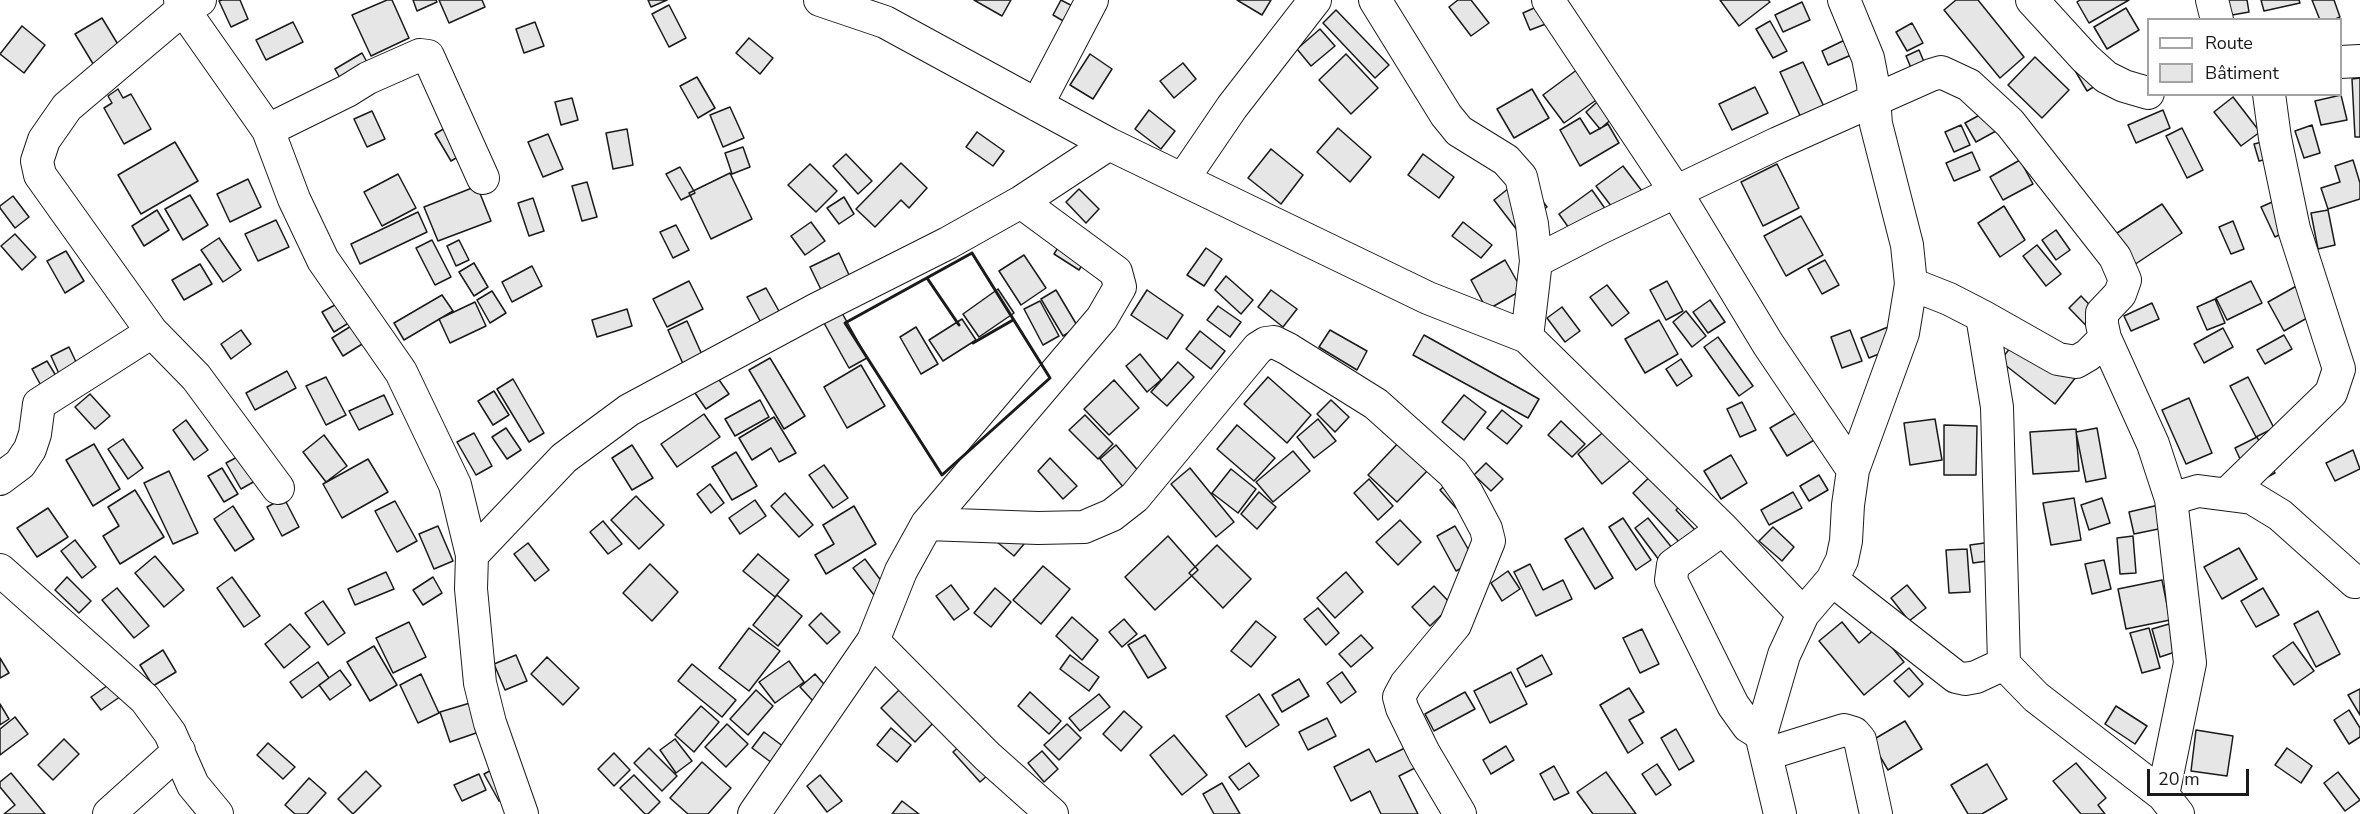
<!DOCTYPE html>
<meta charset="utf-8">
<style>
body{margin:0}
#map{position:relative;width:2360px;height:814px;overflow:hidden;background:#fff;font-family:"Nunito Sans",sans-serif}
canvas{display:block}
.legend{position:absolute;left:2147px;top:18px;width:195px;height:78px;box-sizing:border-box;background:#fff;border:2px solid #a3a3a3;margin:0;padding:8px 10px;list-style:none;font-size:18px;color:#1a1a1a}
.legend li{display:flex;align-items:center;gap:12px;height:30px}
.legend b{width:30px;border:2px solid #a3a3a3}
.scale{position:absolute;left:2147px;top:769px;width:102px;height:27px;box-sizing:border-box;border:3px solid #1a1a1a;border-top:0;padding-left:8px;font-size:18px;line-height:21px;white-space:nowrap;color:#1a1a1a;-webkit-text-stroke:4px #fff;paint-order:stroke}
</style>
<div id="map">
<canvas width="2360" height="814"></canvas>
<ul class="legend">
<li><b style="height:8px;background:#fff"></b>Route</li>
<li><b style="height:16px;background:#e6e6e6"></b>Bâtiment</li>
</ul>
<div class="scale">20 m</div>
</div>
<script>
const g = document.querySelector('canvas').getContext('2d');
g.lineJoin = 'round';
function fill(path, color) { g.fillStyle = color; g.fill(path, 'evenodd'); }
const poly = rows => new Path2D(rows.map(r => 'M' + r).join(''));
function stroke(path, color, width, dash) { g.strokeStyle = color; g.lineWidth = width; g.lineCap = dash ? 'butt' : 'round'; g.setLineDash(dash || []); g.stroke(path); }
const building = poly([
 [222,0,240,0,248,19,231,27,219,1,222,0],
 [387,0,392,0,409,38,371,56,352,15,387,0],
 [413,0,436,0,437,2,417,11,413,0],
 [439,0,482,0,485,7,449,23,439,0],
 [648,0,667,0,651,7,648,0],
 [974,0,1011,0,1002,16,974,0],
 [1061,0,1086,13,1077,29,1053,15,1061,0],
 [1237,0,1271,0,1262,15,1237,0],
 [1458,0,1471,0,1489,23,1471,36,1449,7,1458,0],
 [1720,0,1768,0,1770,2,1739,26,1720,0],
 [1956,0,1978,0,2024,57,2000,78,1944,10,1956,0],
 [2080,0,2129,0,2089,23,2077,2,2080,0],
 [2217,0,2247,0,2249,12,2221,17,2217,0],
 [2261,0,2299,0,2300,3,2264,11,2261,0],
 [2312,0,2334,0,2340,17,2333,20,2320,20,2312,0],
 [1802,2,1810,20,1783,32,1775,15,1802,2],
 [1543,4,1551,22,1530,30,1523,13,1543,4],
 [669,5,686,38,669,47,652,14,669,5],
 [2126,8,2139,30,2107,49,2094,27,2126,8],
 [1336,10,1389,65,1375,78,1323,23,1336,10],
 [102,18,125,56,98,72,75,34,102,18],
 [1770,21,1787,51,1773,58,1756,29,1770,21],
 [293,22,303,42,266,60,256,40,293,22],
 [535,22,544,46,524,53,516,29,535,22],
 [1912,23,1923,43,1907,51,1896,32,1912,23],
 [22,26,45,45,24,73,0,54,22,26],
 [1320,29,1335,46,1311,66,1297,49,1320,29],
 [1851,37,1858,52,1828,65,1822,51,1851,37],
 [749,38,773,58,760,74,736,53,749,38],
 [1919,50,1930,76,1917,82,1906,56,1919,50],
 [362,53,373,73,346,89,335,69,362,53],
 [1090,54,1112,69,1093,99,1070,85,1090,54],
 [1346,54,1378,88,1351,114,1319,80,1346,54],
 [2035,57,2069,90,2042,118,2008,85,2035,57],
 [1803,62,1826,111,1803,122,1780,72,1803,62],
 [2070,62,2102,82,2087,91,2070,62],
 [1183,63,1196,79,1174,98,1160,81,1183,63],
 [1578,69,1599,98,1564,123,1543,95,1578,69],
 [697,77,715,108,698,118,680,86,697,77],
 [2360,78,2360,137,2355,137,2352,79,2360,78],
 [1755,87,1768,113,1732,130,1719,104,1755,87],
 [118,89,123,98,131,94,151,129,124,144,104,108,112,103,108,96,118,89],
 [1532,89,1549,118,1514,138,1497,109,1532,89],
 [1606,94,1621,111,1600,129,1586,112,1606,94],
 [2341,95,2347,120,2321,125,2315,101,2341,95],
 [2233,97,2260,132,2241,146,2214,112,2233,97],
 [572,98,578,120,561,125,555,102,572,98],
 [730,107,744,138,723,147,710,115,730,107],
 [1149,110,1175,131,1161,149,1135,129,1149,110],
 [2163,110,2170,128,2136,143,2128,125,2163,110],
 [372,111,385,139,367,147,354,119,372,111],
 [1985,112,1996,131,1976,142,1965,123,1985,112],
 [1580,118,1590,134,1608,124,1619,143,1580,166,1560,130,1580,118],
 [455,122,471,149,451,161,435,134,455,122],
 [1961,125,1970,145,1954,152,1945,132,1961,125],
 [2312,125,2320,153,2304,158,2295,131,2312,125],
 [1338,128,1371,157,1350,182,1317,152,1338,128],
 [2182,128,2203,170,2187,178,2166,136,2182,128],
 [627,129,633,165,613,169,606,133,627,129],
 [977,132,1004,151,993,166,966,147,977,132],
 [548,134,563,169,543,177,528,142,548,134],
 [2278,138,2283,156,2259,161,2254,144,2278,138],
 [175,142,198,181,141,214,118,175,175,142],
 [743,147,750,167,732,174,725,153,743,147],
 [1271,149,1303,175,1281,204,1248,178,1271,149],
 [1972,152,1980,170,1954,181,1946,163,1972,152],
 [846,154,872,181,858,194,833,166,846,154],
 [1423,154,1454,177,1439,198,1408,175,1423,154],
 [2020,160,2033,184,2003,200,1990,177,2020,160],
 [2353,160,2360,183,2360,199,2328,209,2321,188,2340,182,2335,166,2353,160],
 [901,163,927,188,909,208,901,200,875,227,856,209,901,163],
 [810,164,837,191,816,212,788,185,810,164],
 [1777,164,1799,208,1763,226,1741,182,1777,164],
 [1623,166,1648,199,1621,219,1596,186,1623,166],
 [680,167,695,193,681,200,666,174,680,167],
 [730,173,752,219,711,239,689,193,730,173],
 [398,174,416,208,382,226,364,192,398,174],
 [1524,176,1547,207,1517,230,1494,200,1524,176],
 [248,179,261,207,230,222,217,194,248,179],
 [587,182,597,217,582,221,572,186,587,182],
 [477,186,491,221,438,241,424,207,477,186],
 [1079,189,1099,209,1086,223,1066,202,1079,189],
 [1592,190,1616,224,1583,248,1559,214,1592,190],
 [190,195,208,225,183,240,165,209,190,195],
 [2288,195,2302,224,2275,237,2261,207,2288,195],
 [13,196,29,217,15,228,0,208,0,206,13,196],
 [844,197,854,214,839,224,827,208,844,197],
 [533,198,544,231,529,236,518,203,533,198],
 [2162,204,2182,233,2134,265,2114,235,2162,204],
 [2004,206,2025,240,2000,257,1978,223,2004,206],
 [157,210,169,230,144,246,132,226,157,210],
 [2328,210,2335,245,2318,249,2311,213,2328,210],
 [418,212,427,232,360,264,351,244,418,212],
 [1801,216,1823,255,1786,276,1764,236,1801,216],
 [276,220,289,247,258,261,245,234,276,220],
 [2233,221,2244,249,2231,254,2219,227,2233,221],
 [811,222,825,241,805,255,791,236,811,222],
 [1463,222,1492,245,1481,258,1452,236,1463,222],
 [676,225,689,250,673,258,660,232,676,225],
 [2056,230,2070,250,2056,260,2042,240,2056,230],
 [15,234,36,257,22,270,1,246,15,234],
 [219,238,241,270,223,282,201,250,219,238],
 [1064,238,1089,254,1079,270,1054,254,1064,238],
 [432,240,451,277,435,285,416,248,432,240],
 [459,240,469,260,456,266,447,246,459,240],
 [2037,245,2061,274,2046,286,2023,256,2037,245],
 [1206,248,1222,259,1204,286,1187,275,1206,248],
 [66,251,84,281,65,293,47,261,66,251],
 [839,253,855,288,827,302,810,267,839,253],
 [1024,255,1046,288,1021,305,999,271,1024,255],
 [1505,260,1522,290,1487,310,1471,280,1505,260],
 [1825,260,1839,285,1822,294,1808,269,1825,260],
 [474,263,488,287,474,296,459,272,474,263],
 [200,264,212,284,184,300,172,280,200,264],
 [532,266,542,286,512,302,502,282,532,266],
 [1226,276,1253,300,1241,314,1215,290,1226,276],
 [689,281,703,309,667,327,653,299,689,281],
 [1667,281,1683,311,1666,320,1650,290,1667,281],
 [2251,281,2262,303,2227,320,2216,298,2251,281],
 [2300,284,2316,313,2284,331,2268,302,2300,284],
 [1607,285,1629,313,1612,326,1590,297,1607,285],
 [766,288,784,320,765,330,747,297,766,288],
 [998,289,1014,313,979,337,963,314,998,289],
 [1056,290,1078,327,1063,336,1041,299,1056,290],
 [1147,290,1183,315,1167,339,1131,315,1147,290],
 [1271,290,1297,309,1283,327,1258,307,1271,290],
 [492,291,506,313,490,323,477,300,492,291],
 [442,295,453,311,404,340,394,323,442,295],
 [2081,296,2113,329,2101,341,2069,308,2081,296],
 [2215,299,2225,323,2207,330,2197,307,2215,299],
 [344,300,355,319,334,332,322,312,344,300],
 [1710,300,1725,322,1708,333,1693,312,1710,300],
 [1040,301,1059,336,1043,345,1024,309,1040,301],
 [475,302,486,326,450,343,439,319,475,302],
 [2152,303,2159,319,2131,331,2124,316,2152,303],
 [1218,306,1241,322,1230,337,1207,320,1218,306],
 [1562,307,1580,331,1565,342,1547,318,1562,307],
 [627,309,632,326,597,337,592,320,627,309],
 [1686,311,1706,336,1692,347,1673,322,1686,311],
 [842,313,867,358,849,368,824,323,842,313],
 [962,319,976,340,943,361,929,340,962,319],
 [1659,320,1678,354,1645,373,1625,339,1659,320],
 [687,321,703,357,684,366,668,330,687,321],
 [356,323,367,341,343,356,332,338,356,323],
 [916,327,938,364,921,374,900,337,916,327],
 [1888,327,1896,347,1869,358,1861,338,1888,327],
 [2223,328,2233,347,2204,363,2194,344,2223,328],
 [241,330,251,344,231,359,221,344,241,330],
 [1330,330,1367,351,1357,370,1319,347,1330,330],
 [1850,330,1862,361,1842,368,1831,337,1850,330],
 [1200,331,1225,351,1211,369,1186,349,1200,331],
 [2021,334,2076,377,2055,404,2000,361,2021,334],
 [1424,335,1539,399,1528,418,1413,355,1424,335],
 [2284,335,2292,349,2265,364,2257,350,2284,335],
 [1718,337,1753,386,1739,396,1704,347,1718,337],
 [69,347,84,379,65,387,51,356,69,347],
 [1140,354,1161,380,1147,392,1126,366,1140,354],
 [770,358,805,416,784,429,749,370,770,358],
 [1681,359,1692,376,1677,386,1666,369,1681,359],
 [47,361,61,384,45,393,32,369,47,361],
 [1178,362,1194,377,1167,406,1151,392,1178,362],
 [861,365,885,406,847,428,824,387,861,365],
 [287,371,296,388,255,410,246,393,287,371],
 [326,377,346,415,326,425,306,386,326,377],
 [717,377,729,394,706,409,695,393,717,377],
 [1268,377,1311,415,1287,443,1244,404,1268,377],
 [2248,377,2274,428,2256,437,2230,386,2248,377],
 [513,379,544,433,529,442,497,389,513,379],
 [1114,380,1139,408,1109,435,1084,409,1114,380],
 [494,391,509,415,493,425,478,401,494,391],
 [90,394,110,416,95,429,75,407,90,394],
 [384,395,393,414,359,430,349,411,384,395],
 [1464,395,1486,412,1464,440,1442,422,1464,395],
 [2189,398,2212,453,2186,464,2162,410,2189,398],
 [760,400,769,417,735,436,725,419,760,400],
 [1331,400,1349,417,1335,432,1317,414,1331,400],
 [1742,402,1756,430,1740,437,1727,409,1742,402],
 [1502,410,1522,426,1507,444,1487,428,1502,410],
 [1799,411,1816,439,1787,456,1770,428,1799,411],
 [704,414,720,437,677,467,661,444,704,414],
 [1085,415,1113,444,1098,459,1069,430,1085,415],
 [774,417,796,453,779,462,771,448,752,460,739,438,774,417],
 [1318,419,1336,441,1314,458,1297,437,1318,419],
 [1935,419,1942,460,1910,465,1904,423,1935,419],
 [186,420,208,450,194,460,173,430,186,420],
 [1561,421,1585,444,1572,457,1548,435,1561,421],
 [1237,425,1275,458,1254,481,1217,449,1237,425],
 [1944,425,1977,426,1976,475,1944,475,1944,425],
 [506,428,521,450,507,459,492,437,506,428],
 [1608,428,1632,459,1602,484,1578,454,1608,428],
 [2097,428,2106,478,2086,482,2076,432,2097,428],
 [2076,429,2079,471,2033,474,2030,432,2076,429],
 [474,433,492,466,476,475,457,442,474,433],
 [324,435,347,466,326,482,303,452,324,435],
 [2257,437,2275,473,2252,485,2235,448,2257,437],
 [123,439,143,468,128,479,108,449,123,439],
 [1402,439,1431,467,1397,502,1368,475,1402,439],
 [94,444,120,489,93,506,66,460,94,444],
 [632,445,653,478,632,490,612,458,632,445],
 [1116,445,1141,474,1124,488,1100,459,1116,445],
 [256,447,271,472,241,489,226,463,256,447],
 [2353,450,2360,469,2335,481,2326,463,2353,450],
 [1293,451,1310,471,1273,502,1256,482,1293,451],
 [736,452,757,486,732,500,712,467,736,452],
 [1731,455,1747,483,1721,499,1704,471,1731,455],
 [1050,458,1077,486,1063,499,1038,471,1050,458],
 [368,459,388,492,342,518,323,484,368,459],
 [1486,463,1503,479,1491,491,1474,475,1486,463],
 [824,465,848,498,833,508,809,475,824,465],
 [1660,467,1689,497,1676,510,1696,531,1682,545,1633,493,1660,467],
 [222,468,238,494,224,502,208,476,222,468],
 [1190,468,1234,522,1216,537,1171,484,1190,468],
 [1231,469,1256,489,1238,513,1212,493,1231,469],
 [169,471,198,533,173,544,144,483,169,471],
 [1819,475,1828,490,1809,501,1800,486,1819,475],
 [1454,477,1471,494,1456,508,1440,490,1454,477],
 [1369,479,1393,506,1378,520,1354,493,1369,479],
 [710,484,724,503,711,513,697,494,710,484],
 [135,490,164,537,120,564,103,536,119,526,108,507,135,490],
 [1259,492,1276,507,1257,529,1241,514,1259,492],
 [1793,492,1802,508,1769,525,1761,510,1793,492],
 [785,493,813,525,799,537,771,506,785,493],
 [636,496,664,525,639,549,611,520,636,496],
 [284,498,299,527,282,536,267,507,284,498],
 [2074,498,2081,540,2051,545,2043,503,2074,498],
 [2102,498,2110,523,2089,530,2081,505,2102,498],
 [755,500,766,516,740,534,729,518,755,500],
 [395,501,417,541,397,552,375,511,395,501],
 [2167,503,2173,526,2134,534,2129,512,2167,503],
 [233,506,254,539,235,551,214,519,233,506],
 [854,506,876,544,826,574,815,555,834,544,823,525,854,506],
 [48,508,68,537,37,557,17,528,48,508],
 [1623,518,1651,560,1636,570,1609,527,1623,518],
 [1648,518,1673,549,1659,560,1635,528,1648,518],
 [1400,520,1421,542,1398,565,1376,542,1400,520],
 [603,521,622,544,608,554,590,532,603,521],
 [438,526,453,561,434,569,419,534,438,526],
 [1455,526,1475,561,1456,571,1437,536,1455,526],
 [1773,527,1794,547,1782,561,1759,541,1773,527],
 [1583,528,1613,578,1595,589,1565,539,1583,528],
 [985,532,1029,538,1014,556,985,532],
 [1168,536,1198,570,1155,610,1125,577,1168,536],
 [2133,536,2136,573,2120,574,2117,538,2133,536],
 [75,540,96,567,82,578,61,551,75,540],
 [1999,541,2002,559,1973,563,1970,545,1999,541],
 [528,543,549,570,535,581,514,554,528,543],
 [1217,545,1251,579,1223,608,1189,573,1217,545],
 [2239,548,2257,579,2222,599,2204,567,2239,548],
 [1967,549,1970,592,1949,593,1946,550,1967,549],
 [758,554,789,580,775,597,743,571,758,554],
 [155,556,184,590,164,607,135,573,155,556],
 [865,559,885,586,874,595,853,568,865,559],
 [2104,560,2111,589,2092,594,2085,564,2104,560],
 [650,564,678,592,652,621,623,593,650,564],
 [1530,564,1543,590,1563,580,1572,599,1536,616,1514,572,1530,564],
 [1043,566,1070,589,1041,624,1013,600,1043,566],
 [1508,571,1520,589,1502,601,1491,583,1508,571],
 [386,572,394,589,355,605,348,589,386,572],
 [1346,572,1363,592,1335,618,1317,598,1346,572],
 [67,577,91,601,79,613,55,590,67,577],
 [232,577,260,616,244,627,217,588,232,577],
 [433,577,442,593,423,605,413,590,433,577],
 [2162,580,2170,620,2126,629,2118,589,2162,580],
 [951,585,969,609,954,620,936,596,951,585],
 [1907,585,1926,608,1909,621,1891,598,1907,585],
 [1434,586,1452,605,1430,626,1412,607,1434,586],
 [117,588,149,626,134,638,102,600,117,588],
 [995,588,1011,602,991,627,974,613,995,588],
 [2263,588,2279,615,2256,627,2241,601,2263,588],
 [777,595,802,616,778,646,753,625,777,595],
 [323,601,345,633,328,645,305,613,323,601],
 [1318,608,1339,633,1326,645,1304,619,1318,608],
 [2318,611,2340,654,2316,667,2294,624,2318,611],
 [821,613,840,632,827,644,809,625,821,613],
 [1072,617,1098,640,1082,660,1056,636,1072,617],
 [1124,619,1137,634,1122,647,1109,632,1124,619],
 [1256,621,1276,637,1251,667,1231,651,1256,621],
 [409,622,426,657,393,673,376,638,409,622],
 [1842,622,1859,643,1876,628,1904,662,1864,695,1819,641,1842,622],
 [290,624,310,647,284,668,265,644,290,624],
 [2169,624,2178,651,2160,657,2152,629,2169,624],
 [749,628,780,651,749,691,719,668,749,628],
 [2149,628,2160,668,2142,673,2130,633,2149,628],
 [1642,629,1659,664,1640,673,1623,638,1642,629],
 [1145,635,1166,668,1148,678,1128,645,1145,635],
 [1361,635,1373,648,1351,667,1339,654,1361,635],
 [2293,642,2314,671,2294,685,2273,656,2293,642],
 [374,646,397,685,370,701,347,662,374,646],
 [163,650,176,672,153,686,140,665,163,650],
 [516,655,527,681,505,690,494,664,516,655],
 [1070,655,1099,677,1089,691,1060,669,1070,655],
 [1542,655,1552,674,1526,687,1517,669,1542,655],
 [547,657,579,688,563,705,531,674,547,657],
 [0,658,9,673,0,678,0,658],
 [789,661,804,682,775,703,759,682,789,661],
 [318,662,329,678,302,698,290,682,318,662],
 [692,664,736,700,722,717,678,681,692,664],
 [1909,668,1923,684,1909,697,1894,681,1909,668],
 [340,670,351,685,330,700,319,685,340,670],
 [1342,672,1356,692,1341,703,1327,683,1342,672],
 [1511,672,1527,704,1490,723,1474,691,1511,672],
 [421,674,439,713,418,723,400,685,421,674],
 [815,674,839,701,825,714,800,687,815,674],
 [1299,679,1309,696,1282,712,1272,695,1299,679],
 [114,681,124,694,101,710,91,697,114,681],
 [903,686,937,719,915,742,881,708,903,686],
 [1629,688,1644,712,1629,720,1643,743,1628,753,1600,705,1629,688],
 [2360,689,2360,715,2348,695,2360,689],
 [756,690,773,706,748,735,730,719,756,690],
 [1030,692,1061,721,1049,734,1018,706,1030,692],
 [1465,692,1475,709,1434,731,1425,714,1465,692],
 [1099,694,1110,707,1080,731,1069,718,1099,694],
 [1259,694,1279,725,1246,747,1226,716,1259,694],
 [470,703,479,732,450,742,440,712,470,703],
 [0,704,9,719,0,725,0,704],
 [701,706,719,722,694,752,675,735,701,706],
 [2116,706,2147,726,2135,744,2105,724,2116,706],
 [2349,710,2360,728,2360,737,2349,744,2334,720,2349,710],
 [1124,711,1142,727,1121,751,1103,734,1124,711],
 [15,717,28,734,0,755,0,729,15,717],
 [1327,718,1336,736,1308,750,1299,732,1327,718],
 [1905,721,1922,749,1888,770,1871,741,1905,721],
 [727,724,748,744,726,767,705,747,727,724],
 [1067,724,1081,738,1059,760,1044,745,1067,724],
 [891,728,911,745,897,762,877,745,891,728],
 [1676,729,1694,761,1679,770,1661,738,1676,729],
 [2196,730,2233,736,2227,776,2191,771,2196,730],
 [764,732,792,753,780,769,752,748,764,732],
 [1174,735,1207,775,1182,795,1150,755,1174,735],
 [970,737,996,768,980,782,953,752,970,737],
 [64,739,79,754,53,780,38,765,64,739],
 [675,739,692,761,676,773,660,750,675,739],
 [268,743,295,767,283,779,257,755,268,743],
 [1409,746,1419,766,1399,776,1418,814,1381,814,1370,791,1351,801,1334,767,1369,749,1376,762,1409,746],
 [1506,746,1514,760,1491,774,1483,760,1506,746],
 [649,748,677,776,662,791,634,763,649,748],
 [2287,748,2312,766,2301,783,2275,765,2287,748],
 [1042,751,1058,769,1044,782,1028,763,1042,751],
 [614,753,630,770,614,786,598,769,614,753],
 [702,762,731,788,708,814,688,814,670,798,702,762],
 [1249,763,1259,776,1239,790,1229,777,1249,763],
 [2076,763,2106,798,2098,805,2105,814,2081,814,2053,781,2076,763],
 [503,764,517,790,499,801,484,774,503,764],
 [1657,764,1671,785,1656,795,1642,774,1657,764],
 [1987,764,2007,799,1982,814,1968,814,1951,785,1987,764],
 [1554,766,1569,793,1554,800,1540,774,1554,766],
 [366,771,381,786,353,814,338,799,366,771],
 [1606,772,1636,814,1593,814,1577,792,1606,772],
 [2338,772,2360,800,2345,811,2324,783,2338,772],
 [11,773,45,814,4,814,15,805,0,787,0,782,11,773],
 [479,774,486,790,462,801,454,785,479,774],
 [634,775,660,802,648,814,645,814,620,788,634,775],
 [820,775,842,801,827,812,807,786,820,775],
 [309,778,326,793,307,814,295,814,285,805,309,778],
 [1222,783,1240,814,1214,814,1203,794,1222,783],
 [902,801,919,814,892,814,902,801]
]);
const minor = poly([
 [180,0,183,9,268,130,294,199,323,260,401,372,455,485,472,555,471,589,480,683,490,723,522,814],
 [200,0,183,9,67,107,44,140,37,161,40,175,152,332,196,377,278,488],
 [820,0,885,22,1109,144,1428,298,1527,337,1723,529,1803,614],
 [1375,0,1446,115,1459,131,1506,160,1521,177,1532,224,1536,261,1527,337],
 [1548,0,1676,192,1768,344,1853,470],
 [2032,0,2085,58,2106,77,2124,86,2148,93],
 [2212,0,2217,20],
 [2340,62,2360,61],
 [1037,105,1092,0],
 [268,130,347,91,368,78,420,55,428,56,483,178],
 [1183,179,1232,107,1315,0],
 [1536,261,1600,228,1778,143,1931,75,1941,72,1969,85,2010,123,2115,257,2125,280,2120,294,2102,313,2102,324,2105,338,2153,444,2171,499,2190,663,2163,795],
 [1911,284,1949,299,1982,316,1997,407,2004,664,2036,697,2163,795,2178,814],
 [1982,316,2058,359,2076,362,2088,355,2105,338],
 [0,479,20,464,30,449,35,434,39,404,152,332],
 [2228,493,2331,393,2339,369,2294,229,2275,138,2269,94],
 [2171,499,2198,491,2252,498,2280,515,2355,582,2360,581],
 [927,524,1038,528,1084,527,1112,515,1135,497,1258,348,1266,343,1274,342,1288,349,1376,404,1453,473,1467,493,1486,529,1489,541,1455,625,1406,684,1399,697,1402,708,1424,753,1460,814],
 [1723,529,1673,565,1671,580,1733,705,1748,726,1761,734],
 [472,555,564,458,629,410,815,310,948,243,1021,202,1109,144],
 [0,570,145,699,170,733,193,785,217,814],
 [1832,580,1956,677,1965,679,1976,677,2004,664],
 [873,641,987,756,1052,814],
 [1767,754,1844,730,1854,733,1860,740,1876,814],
 [109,814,179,751],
 [754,814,873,641,901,571,927,524,1102,318,1120,287,1116,272,1021,202],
 [1780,814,1761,734,1784,655,1803,614,1832,580,1842,560,1846,541,1848,505,1853,470,1903,333,1911,284,1907,245,1876,124,1873,84,1868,58,1844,0]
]);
const wall = poly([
 [972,253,1050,378,942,475,845,323,972,253],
 [927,278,959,325],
 [973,343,1013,320]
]);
fill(building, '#e6e6e6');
stroke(building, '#1a1a1a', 1.5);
stroke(minor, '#1a1a1a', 34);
stroke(minor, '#fff', 32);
stroke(wall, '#1a1a1a', 3);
</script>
